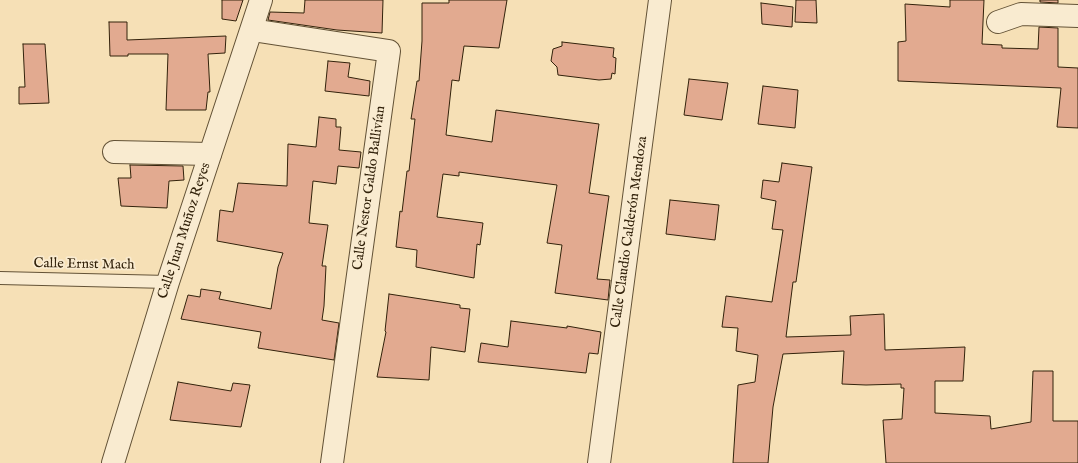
<!DOCTYPE html>
<meta charset="utf-8">
<style>
body{margin:0}
canvas{display:block;background:#f6e0b6}
</style>
<canvas width="1078" height="463"></canvas>
<script>
const g = document.querySelector('canvas').getContext('2d');
g.lineJoin = 'round';
function fill(path, color) { g.fillStyle = color; g.fill(path, 'evenodd'); }
const poly = rows => new Path2D(rows.map(r => 'M' + r).join(''));
function stroke(path, color, width, dash) { g.strokeStyle = color; g.lineWidth = width; g.lineCap = dash ? 'butt' : 'round'; g.setLineDash(dash || []); g.stroke(path); }
function drawText(font, color, halo, rows, align = 'center') {
  g.font = font + ' "IM FELL English",serif'; g.lineWidth = 3.5; g.setLineDash([]); g.textBaseline = 'middle'; g.strokeStyle = halo; g.fillStyle = color; for (const [text, x, y, turn = 0] of rows) {
    g.save(); g.translate(x, y); g.rotate((+turn || 0) * Math.PI / 180); g.textAlign = isNaN(turn) ? turn : align; if (halo) g.strokeText(text, 0, 0); g.fillText(text, 0, 0); g.restore();
  }
}
const building = poly([
 [222,0,243,0,236,21,222,19,222,0],
 [305,0,383,0,382,33,337,30,268,20,270,12,304,13,305,0],
 [449,0,507,0,499,48,464,46,459,81,452,80,446,135,492,142,496,110,599,124,589,193,609,196,597,279,610,280,608,300,555,293,562,245,547,243,557,185,459,172,459,176,443,174,437,217,483,223,480,245,477,244,474,278,416,267,417,250,396,247,400,211,402,212,407,171,409,171,415,119,411,119,417,81,419,81,422,41,422,3,449,3,449,0],
 [796,0,816,0,817,23,795,22,796,0],
 [950,0,984,0,982,44,1002,45,1002,48,1038,49,1039,27,1058,28,1058,67,1078,68,1078,128,1057,127,1061,88,898,81,898,42,906,41,905,4,950,7,950,0],
 [1040,0,1058,0,1058,3,1040,2,1040,0],
 [761,3,793,7,792,27,762,24,761,3],
 [109,22,127,22,127,40,226,36,225,53,208,54,210,92,208,92,206,110,166,110,168,54,128,54,128,56,110,56,109,22],
 [562,42,614,48,613,57,616,58,615,74,612,73,611,79,599,80,558,75,557,67,551,61,553,49,562,46,562,42],
 [23,44,45,44,49,103,19,104,19,87,25,87,23,44],
 [328,61,350,63,348,77,370,81,369,96,325,91,328,61],
 [689,79,728,83,722,120,684,115,689,79],
 [763,86,798,90,795,128,758,124,763,86],
 [319,117,336,119,336,127,341,127,339,150,361,152,359,168,338,166,336,184,313,181,309,223,328,225,322,266,326,266,324,306,322,320,339,323,334,360,258,348,261,332,181,319,188,295,200,297,201,289,221,292,219,299,271,309,278,267,283,253,217,241,220,210,233,212,238,183,287,186,288,144,316,147,319,117],
 [782,163,812,167,796,282,793,282,786,337,851,335,850,316,884,314,885,350,965,347,963,381,935,381,935,413,990,416,991,429,1031,422,1033,371,1053,371,1053,421,1078,421,1078,463,886,463,883,420,902,419,904,388,901,388,901,384,866,385,842,384,844,351,783,354,773,407,768,463,733,463,738,385,755,382,758,355,736,351,738,328,722,327,726,296,772,302,783,230,772,229,776,201,761,198,763,180,779,182,782,163],
 [130,165,183,166,184,180,169,181,167,208,121,206,118,178,131,178,130,165],
 [670,200,719,205,715,240,666,234,670,200],
 [389,294,460,305,460,308,470,309,465,352,431,347,429,380,377,377,386,332,385,331,389,294],
 [511,321,567,328,567,326,601,332,598,354,589,353,586,373,478,362,481,343,508,347,511,321],
 [178,382,231,391,233,383,250,385,241,427,170,420,178,382]
]);
const service = poly([
 [0,278,168,282]
]);
const minor = poly([
 [998,22,1021,14,1078,16],
 [252,30,389,51,332,463],
 [114,152,210,154],
 [599,463,660,0]
]);
const tertiary = poly([
 [113,463,168,282,261,0]
]);
const streetNames = [
 ["Calle Nestor Galdo Ballivían",370,188,-82],
 ["Calle Juan Muñoz Reyes",185,231,-72],
 ["Calle Claudio Calderón Mendoza",630,232,-82],
 ["Calle Ernst Mach",84,265,1]
];
fill(building, '#e2aa90');
stroke(building, '#32220b', 1);
stroke(service, '#635236', 14);
stroke(minor, '#635236', 24);
stroke(tertiary, '#635236', 24);
stroke(service, '#f9ebd0', 12);
stroke(minor, '#f9ebd0', 22);
stroke(tertiary, '#f9ebd0', 22);
drawText('14px', '#32220b', '#f9ebd0', streetNames);
</script>
